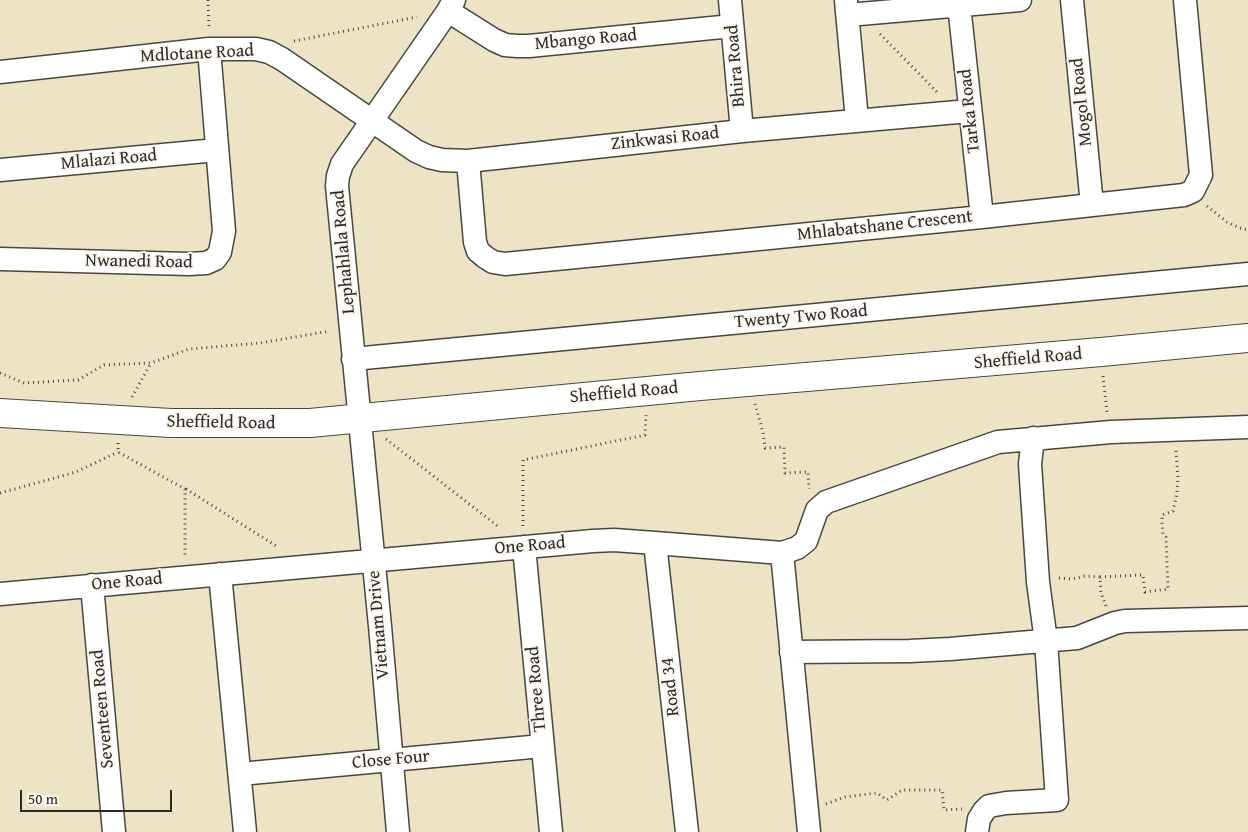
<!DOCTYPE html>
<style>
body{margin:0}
#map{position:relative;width:1248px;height:832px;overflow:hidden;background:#ede4c5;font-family:"Gentium Book Plus",serif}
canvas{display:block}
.scale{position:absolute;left:20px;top:790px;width:152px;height:22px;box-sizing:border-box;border:2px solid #2b2b2b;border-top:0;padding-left:6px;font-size:15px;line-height:18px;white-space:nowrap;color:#2b2b2b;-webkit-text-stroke:4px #fbf7ec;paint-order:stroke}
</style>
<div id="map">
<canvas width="1248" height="832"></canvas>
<div class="scale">50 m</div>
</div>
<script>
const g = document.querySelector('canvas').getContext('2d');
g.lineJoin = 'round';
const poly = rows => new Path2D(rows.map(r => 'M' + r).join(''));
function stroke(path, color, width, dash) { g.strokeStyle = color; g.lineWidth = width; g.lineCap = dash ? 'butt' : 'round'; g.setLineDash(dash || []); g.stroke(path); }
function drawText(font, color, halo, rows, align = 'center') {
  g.font = font + ' "Gentium Book Plus",serif'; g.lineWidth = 4; g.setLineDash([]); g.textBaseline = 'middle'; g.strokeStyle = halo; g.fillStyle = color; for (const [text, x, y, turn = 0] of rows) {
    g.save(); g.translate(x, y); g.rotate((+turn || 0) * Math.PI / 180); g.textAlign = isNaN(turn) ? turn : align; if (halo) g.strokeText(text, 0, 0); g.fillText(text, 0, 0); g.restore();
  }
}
const path = poly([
 [208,0,209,29],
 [880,34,937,92],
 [294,41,417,17],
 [1207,206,1227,222,1240,228,1248,230],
 [0,373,24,383,78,380,104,365,151,363,189,349,260,343,330,331],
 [1103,376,1107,412],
 [132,397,151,363],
 [755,404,763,432,765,448,784,447,785,473,808,472,809,489],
 [386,439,500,528],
 [118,443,118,452,185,489,185,556],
 [186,489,278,547],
 [0,493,76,472,118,452],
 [523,526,523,460,645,435,646,415],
 [1059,578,1072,579,1085,576,1100,577],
 [1106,606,1101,593,1100,577,1143,575,1145,592,1168,589,1166,537,1163,534,1162,524,1162,515,1173,511,1177,493,1178,478,1176,450],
 [826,804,845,797,877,793,887,800,902,790,942,790,944,810,962,809]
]);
const minor = poly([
 [730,0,742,131],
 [1072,0,1092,205],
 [846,1,857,120],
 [959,5,982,217],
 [448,11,494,40,505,45,517,46,529,46,732,26],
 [848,15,1020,0],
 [0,72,209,49,256,49,269,52,282,59,416,151,429,157,442,160,468,161,742,131,969,111],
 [468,161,475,242,478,251,485,257,493,262,505,264,982,217,1184,195,1193,191,1201,175,1185,0],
 [0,170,217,150],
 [0,259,189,264,206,263,215,259,220,252,224,231,209,49],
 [353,359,1248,274],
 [655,543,687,832],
 [524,547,551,832],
 [782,553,809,832],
 [220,574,245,832],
 [92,585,114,832],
 [0,594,593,541,614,540,655,543,782,553,797,548,806,541,817,510,826,502,998,442,1111,432,1248,427],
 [791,652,910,651,950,649,1077,638,1115,623,1125,621,1248,618],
 [240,774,542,746],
 [398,832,380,626,337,186,338,176,342,164,448,11,454,0],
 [977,832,979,819,984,811,989,806,1006,803,1057,800,1046,641,1038,582,1030,464,1033,438]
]);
const tertiary = poly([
 [0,413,171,423,310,423,700,386,1101,352,1248,338]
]);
const streetNames = [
 ["Mbango Road",586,40,-5],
 ["Mdlotane Road",197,54,-3],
 ["Bhira Road",736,66,-95],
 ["Mogol Road",1082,102,-96],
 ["Tarka Road",970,111,-96],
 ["Zinkwasi Road",665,139,-6],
 ["Mlalazi Road",109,160,-5],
 ["Mhlabatshane Crescent",885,226,-6],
 ["Lephahlala Road",344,252,-95],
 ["Nwanedi Road",139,262,1],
 ["Twenty Two Road",801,317,-5],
 ["Sheffield Road",1028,359,-5],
 ["Sheffield Road",624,393,-5],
 ["Sheffield Road",221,423,1],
 ["One Road",530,546,-5],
 ["One Road",127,582,-5],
 ["Vietnam Drive",379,625,-95],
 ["Road 34",671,687,-96],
 ["Three Road",537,689,-95],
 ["Seventeen Road",103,709,-95],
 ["Close Four",391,760,-5]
];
stroke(minor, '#484742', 25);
stroke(tertiary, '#484742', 30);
stroke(path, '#484742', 3, [1, 4]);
stroke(minor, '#fff', 22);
stroke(tertiary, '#fff', 28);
drawText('18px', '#2b2b2b', '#fbf7ec', streetNames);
</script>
